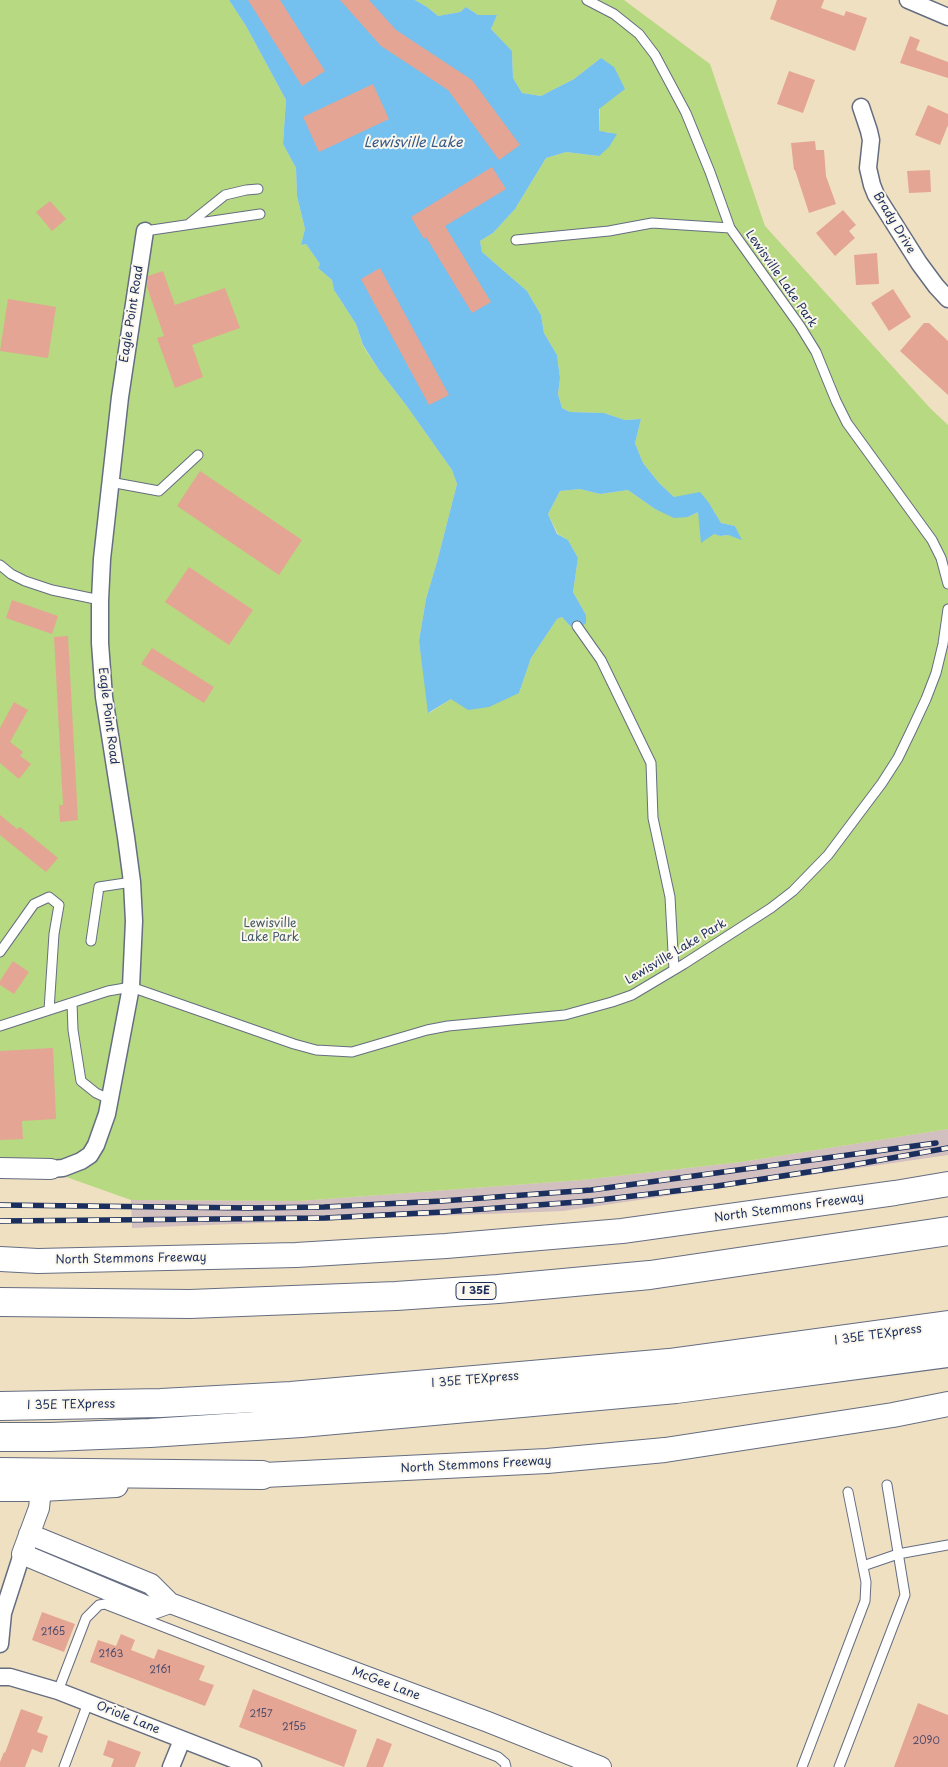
<!DOCTYPE html>
<style>
body{margin:0}
canvas{display:block;background:#efe0c1}
</style>
<canvas width="948" height="1767"></canvas>
<script>
const g = document.querySelector('canvas').getContext('2d');
g.lineJoin = 'round';
function fill(path, color) { g.fillStyle = color; g.fill(path, 'evenodd'); }
const poly = rows => new Path2D(rows.map(r => 'M' + r).join(''));
function stroke(path, color, width, dash) { g.strokeStyle = color; g.lineWidth = width; g.lineCap = dash ? 'butt' : 'round'; g.setLineDash(dash || []); g.stroke(path); }
function drawText(font, color, halo, rows, align = 'center') {
  g.font = font + ' "Playpen Sans",sans-serif'; g.lineWidth = 4; g.setLineDash([]); g.textBaseline = 'middle'; g.strokeStyle = halo; g.fillStyle = color; for (const [text, x, y, turn = 0] of rows) {
    g.save(); g.translate(x, y); g.rotate((+turn || 0) * Math.PI / 180); g.textAlign = isNaN(turn) ? turn : align; if (halo) g.strokeText(text, 0, 0); g.fillText(text, 0, 0); g.restore();
  }
}
const industrial = poly([
 [948,1129,948,1155,563,1211,132,1228,131,1200,299,1201,581,1180,741,1162]
]);
const green = poly([
 [0,0,229,0,246,26,286,100,283,144,296,168,297,196,305,229,301,245,306,244,320,264,318,268,332,280,334,290,356,324,363,346,379,370,406,405,452,470,457,484,437,562,426,599,419,641,429,713,451,699,519,693,531,658,557,619,562,617,570,626,581,627,586,615,573,592,578,558,568,540,558,534,548,514,560,491,580,489,600,494,628,490,655,509,688,517,698,512,714,534,720,536,728,535,741,539,735,526,721,523,709,503,674,497,659,483,643,463,635,443,641,419,625,420,604,413,570,412,562,408,558,394,560,378,557,355,544,333,541,315,527,291,482,252,480,241,493,233,515,209,546,158,566,152,599,156,609,132,599,132,601,58,574,79,541,96,522,93,513,78,512,51,491,29,497,15,478,15,466,7,460,12,438,16,427,7,415,0,624,0,710,64,765,226,930,408,948,425,948,1129,741,1162,581,1180,299,1201,131,1200,24,1162,0,1160]
]);
const water = poly([
 [229,0,415,0,427,7,438,16,460,12,466,7,478,15,497,15,491,29,512,51,513,78,522,93,541,96,574,79,601,58,614,67,625,89,599,109,599,131,617,134,609,147,599,156,566,152,546,158,515,209,493,233,480,241,482,252,527,291,541,315,544,333,557,355,560,378,558,394,562,408,570,412,604,413,625,420,641,419,635,443,643,463,659,483,674,497,700,492,709,503,721,523,735,526,742,540,728,535,720,536,714,534,701,543,698,512,688,517,674,518,655,509,628,490,600,494,580,489,560,491,548,514,557,534,568,540,578,558,573,592,586,615,586,623,581,627,570,626,562,617,557,619,531,658,519,693,489,707,468,710,451,699,428,713,419,641,426,599,437,562,457,484,452,470,406,405,379,370,363,345,356,324,334,290,332,280,318,268,320,264,306,244,301,245,305,229,297,196,296,168,283,144,286,100,246,26]
]);
const building = poly([
 [248,0,280,0,325,71,302,86],
 [340,0,369,0,396,30,472,80,520,145,499,160,448,90,381,46],
 [777,0,824,0,821,8,844,16,846,11,867,18,855,51,770,19],
 [910,36,920,40,916,50,948,62,948,78,900,63],
 [789,71,815,80,803,113,777,104],
 [373,84,389,119,319,152,303,117],
 [928,105,948,114,948,125,940,145,915,135],
 [815,141,816,150,824,150,826,176,836,204,809,213,795,170,794,170,791,143],
 [492,167,506,189,445,226,491,302,472,313,426,237,424,239,411,217],
 [930,170,931,192,909,193,907,171],
 [50,201,66,219,52,231,36,212],
 [843,210,856,225,849,231,855,238,835,256,816,233],
 [877,253,879,284,856,285,854,255],
 [380,268,449,395,429,405,361,279],
 [163,271,175,305,225,288,240,328,192,345,203,377,175,388,157,338,164,336,147,287,148,276],
 [893,289,911,317,889,331,871,303],
 [8,299,56,307,48,358,0,351],
 [924,323,929,323,948,341,948,395,900,351],
 [200,471,302,540,279,575,177,506],
 [189,567,253,610,229,645,165,602],
 [12,600,58,616,52,634,6,618],
 [68,636,78,820,60,822,59,805,63,805,54,637],
 [152,648,214,687,204,703,141,664],
 [14,702,28,710,10,742,23,752,20,756,31,764,19,779,0,763,0,728],
 [0,815,17,829,20,827,58,858,46,872,0,835],
 [13,961,29,972,14,994,0,985,0,981],
 [53,1048,56,1119,22,1121,23,1139,0,1140,0,1051],
 [42,1612,75,1624,64,1652,32,1640],
 [121,1634,135,1640,131,1650,154,1659,158,1649,205,1666,199,1680,214,1685,205,1706,90,1662,98,1640,116,1646],
 [253,1689,357,1730,344,1767,239,1727],
 [918,1703,948,1715,948,1767,894,1767],
 [21,1709,43,1717,37,1732,48,1736,42,1753,32,1749,25,1767,0,1767,0,1762,4,1752,5,1753],
 [377,1738,392,1744,383,1767,366,1767],
 [108,1740,141,1752,135,1767,111,1767,114,1759,103,1755]
]);
const service = poly([
 [587,0,614,14,639,34,655,55,686,113,710,172,730,228,800,326,816,352,836,401,847,423,932,540,941,558,948,584],
 [190,223,225,195,246,190,258,189],
 [145,231,260,214],
 [516,240,609,231,652,223,730,228],
 [110,482,159,491,198,455],
 [0,565,11,574,25,581,52,590,100,600],
 [577,626,601,660,651,763,653,818,670,897,674,970],
 [91,941,99,887,132,882],
 [0,952,34,904,49,897,59,905,54,934,49,1010],
 [72,1003,73,1030,81,1081,96,1093,109,1099],
 [0,1026,108,991,131,987,294,1044,316,1050,352,1052,427,1030,448,1026,565,1015,612,1002,632,995,684,964,771,908,793,891,828,855,882,783,898,758,912,729,926,699,936,673,943,644,948,609],
 [863,1566,898,1554,948,1545],
 [58,1691,86,1618,99,1605,105,1604,498,1757,505,1763,506,1767],
 [64,1767,88,1703],
 [802,1767,865,1601,866,1582,848,1492],
 [839,1767,905,1595,887,1485]
]);
const minor = poly([
 [908,0,948,17],
 [861,107,869,131,871,140,868,168,872,185,876,195,919,263,936,286,948,299],
 [51,1169,63,1168,81,1161,90,1155,96,1145,107,1114,131,987,134,921,132,882,126,837,104,697,100,643,100,600,102,559,120,397,145,231],
 [0,1644,3,1613,22,1554],
 [0,1677,10,1677,58,1691,253,1767],
 [171,1767,182,1740]
]);
const tertiary = poly([
 [0,1168,51,1169],
 [41,1489,39,1508,22,1554,153,1609,170,1603],
 [29,1534,151,1584,170,1603,488,1722,601,1767]
]);
const secondary = poly([
 [0,1259,38,1261,296,1255,446,1246,622,1231,895,1193,948,1184],
 [244,1476,547,1461,665,1450,893,1415,948,1404],
 [0,1489,41,1489,116,1485]
]);
const motorway = poly([
 [0,1302,190,1304,396,1296,498,1289,650,1275,948,1231],
 [0,1406,161,1403,291,1396,669,1363,948,1325],
 [0,1437,50,1437,150,1433,301,1423,676,1389,948,1353],
 [0,1472,262,1475]
]);
const rail = poly([
 [0,1205,250,1208,324,1207,442,1201,591,1190,936,1143],
 [0,1221,325,1218,443,1212,591,1201,717,1186,841,1167,948,1148]
]);
const numberNames = [
 ["2165",53,1632],
 ["2163",111,1654],
 ["2161",160,1670],
 ["2157",261,1714],
 ["2155",294,1727],
 ["2090",926,1741]
];
const shields = [
 [476,1291,40]
];
const shieldNames = [
 ["I 35E",476,1291]
];
const streetNames = [
 ["Brady Drive",894,223,59],
 ["Lewisville Lake Park",781,279,55],
 ["Eagle Point Road",132,314,-81],
 ["Eagle Point Road",108,716,83],
 ["Lewisville Lake Park",676,952,-31],
 ["North Stemmons Freeway",789,1208,-8],
 ["North Stemmons Freeway",131,1259,-1],
 ["I 35E TEXpress",878,1335,-8],
 ["I 35E TEXpress",475,1380,-5],
 ["I 35E TEXpress",71,1405,-1],
 ["North Stemmons Freeway",476,1465,-3],
 ["McGee Lane",386,1684,21],
 ["Oriole Lane",128,1718,22]
];
const parkNames = [
 ["Lewisville",270,924],
 ["Lake Park",270,938]
];
const waterNames = [
 ["Lewisville Lake",413,143]
];
fill(industrial, '#d2bfbf');
fill(green, '#b6d981');
fill(water, '#74c0ee');
fill(building, '#e5a594');
stroke(service, '#656d81', 11);
stroke(minor, '#656d81', 19);
stroke(tertiary, '#656d81', 22);
stroke(secondary, '#656d81', 26);
stroke(motorway, '#656d81', 30);
stroke(service, '#fff', 9);
stroke(minor, '#fff', 16);
stroke(tertiary, '#fff', 20);
stroke(secondary, '#fff', 24);
stroke(motorway, '#fff', 28);
stroke(rail, '#1b2f5e', 5.5);
stroke(rail, '#fbf7ec', 4, [11]);
drawText('10px', '#4e4c6c', null, numberNames);
for (const [x, y, w] of shields) { const box = new Path2D(); box.roundRect(x - w / 2, y - 8.5, w, 17, 4); g.fillStyle = '#fbf7ec'; g.fill(box); stroke(box, '#1b2f5e', 1); }
drawText('bold 11px', '#1b2f5e', null, shieldNames);
drawText('12px', '#1b2f5e', '#fbf7ec', streetNames);
drawText('12px', '#425a67', '#fbf7ec', parkNames);
drawText('italic 14px', '#365a89', '#fbf7ec', waterNames);
</script>
